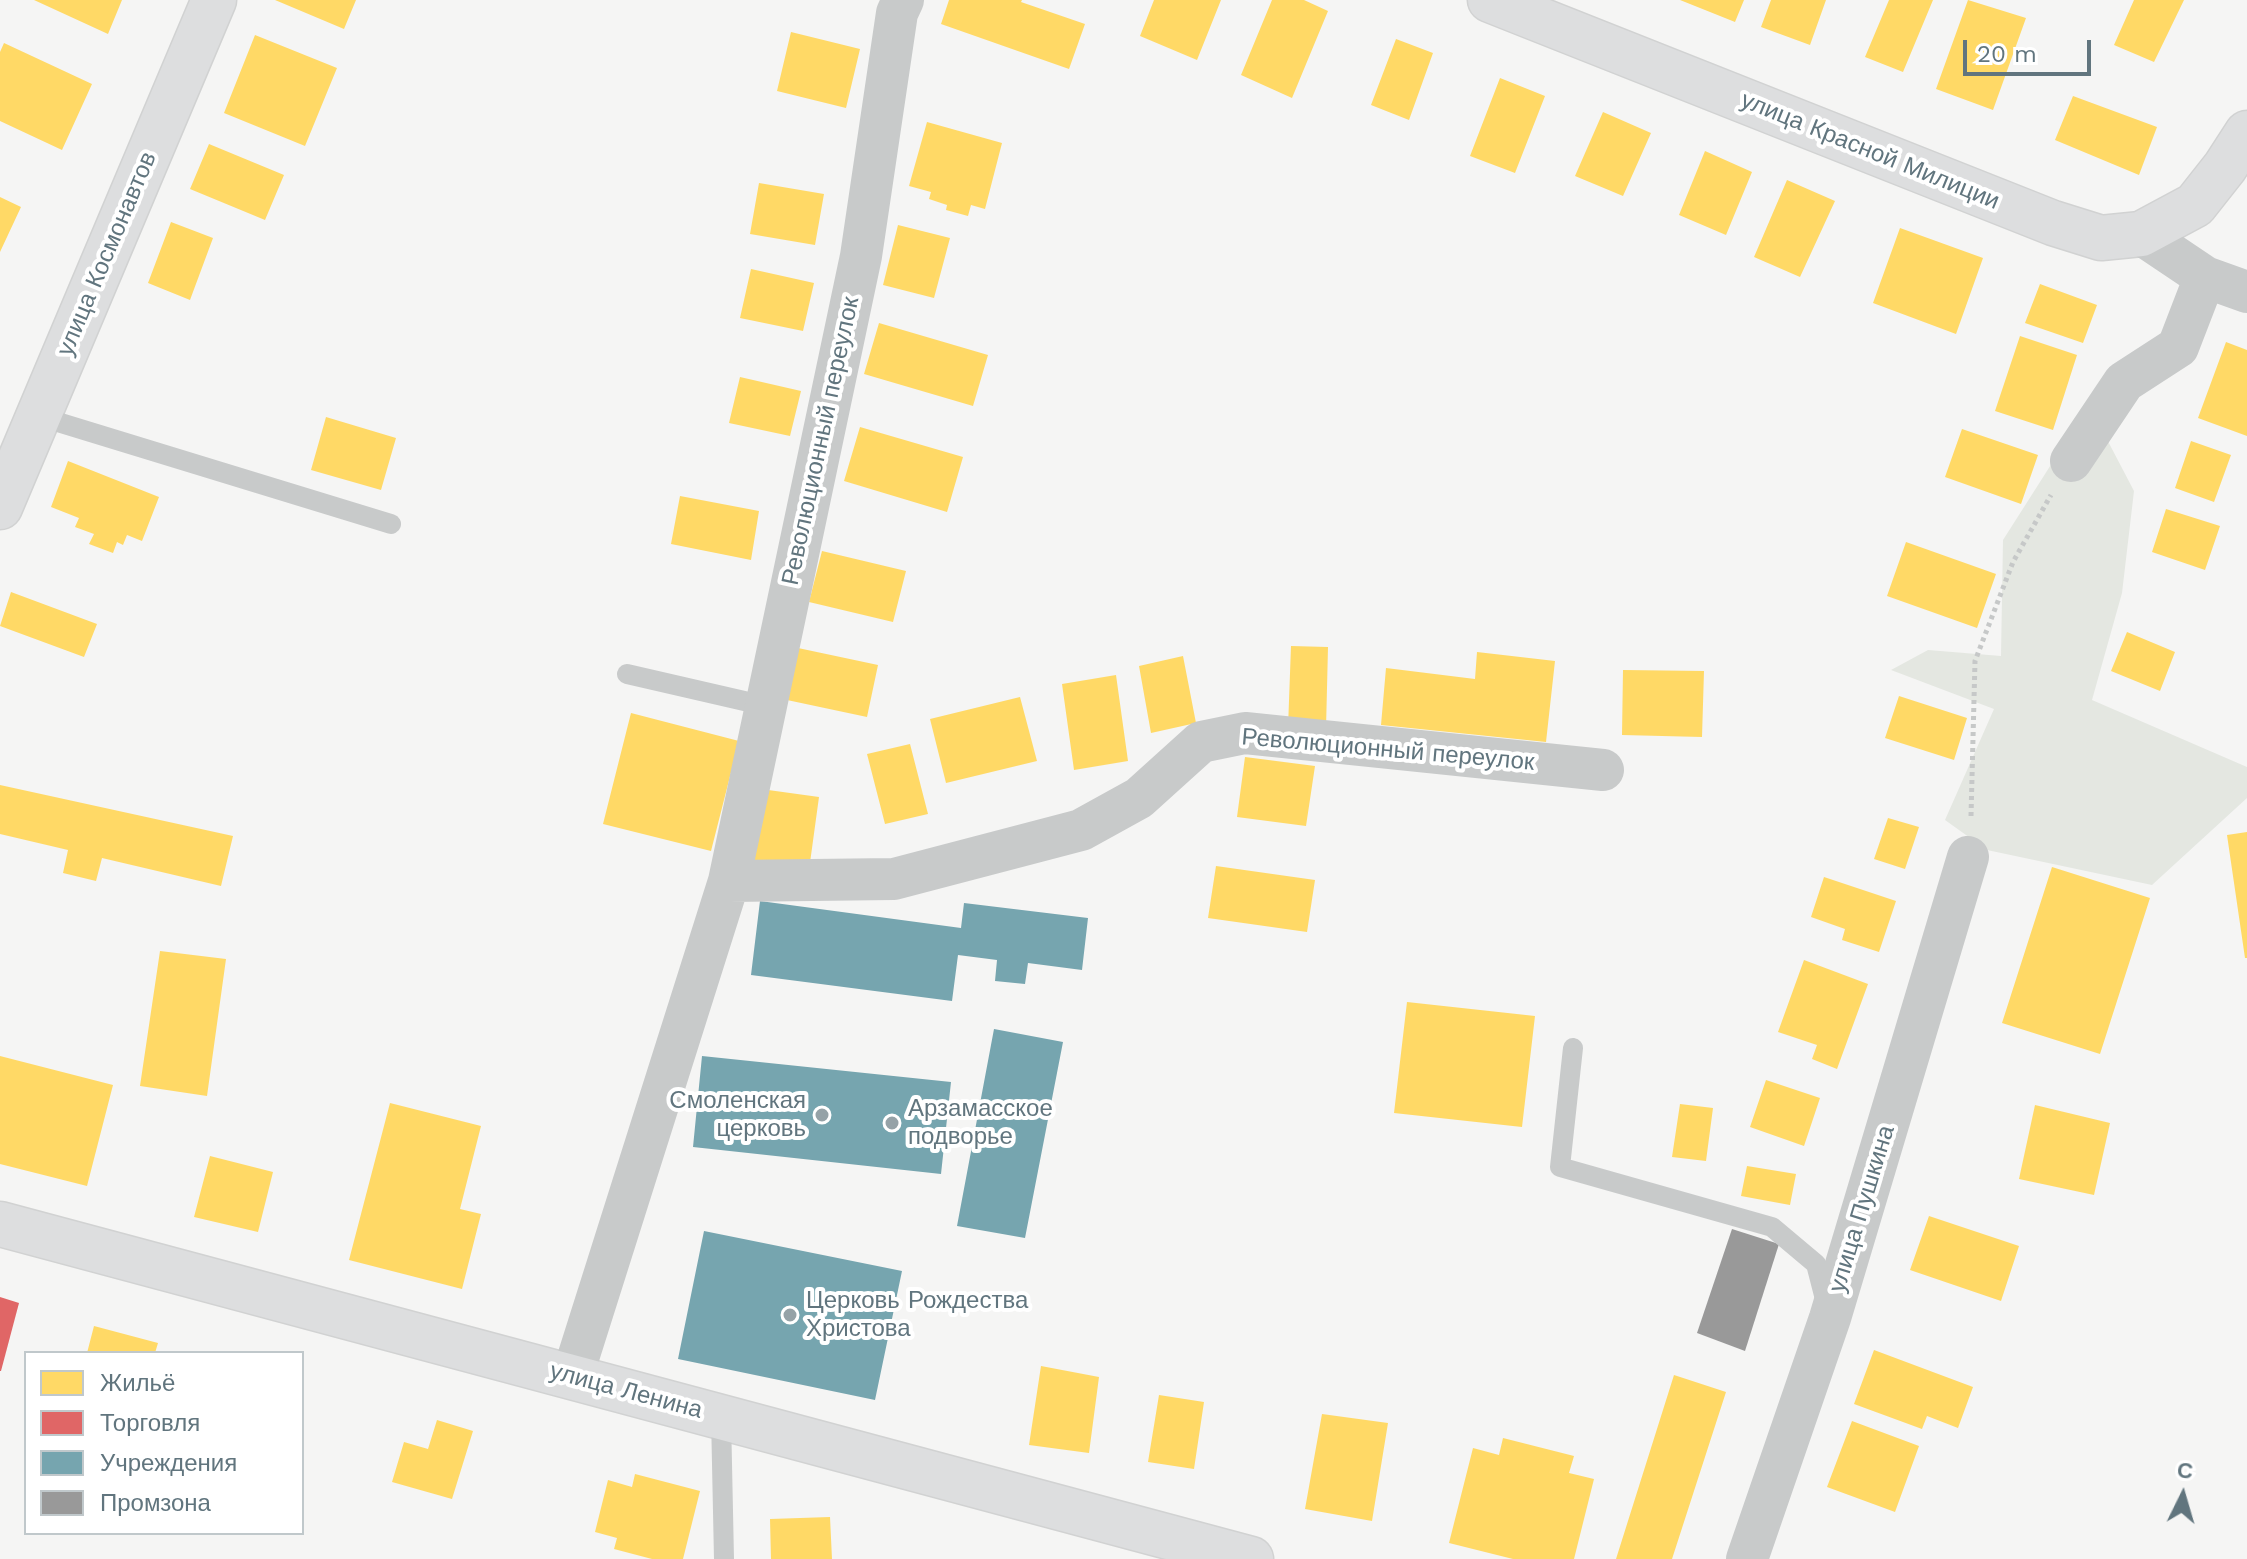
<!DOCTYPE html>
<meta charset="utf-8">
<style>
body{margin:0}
#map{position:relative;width:2247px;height:1559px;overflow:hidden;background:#f5f5f4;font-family:"Work Sans",sans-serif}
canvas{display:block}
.legend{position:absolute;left:24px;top:1351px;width:280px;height:184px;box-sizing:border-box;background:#fff;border:2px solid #c0c8cb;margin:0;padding:10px 14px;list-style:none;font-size:24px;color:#61757e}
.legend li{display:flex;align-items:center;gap:16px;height:40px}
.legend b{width:40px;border:2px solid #c0c8cb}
.north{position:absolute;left:2143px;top:1455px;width:80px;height:80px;-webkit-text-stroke:6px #fff;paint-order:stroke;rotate:5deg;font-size:22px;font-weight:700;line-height:32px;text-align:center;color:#61757e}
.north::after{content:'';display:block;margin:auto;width:28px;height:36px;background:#61757e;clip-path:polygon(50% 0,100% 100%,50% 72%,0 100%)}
.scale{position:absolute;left:1963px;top:40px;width:128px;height:36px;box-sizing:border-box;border:4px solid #61757e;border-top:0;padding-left:10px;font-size:24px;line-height:28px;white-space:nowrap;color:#61757e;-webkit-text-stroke:6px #fff;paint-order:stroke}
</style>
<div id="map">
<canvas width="2247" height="1559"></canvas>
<ul class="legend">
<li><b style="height:22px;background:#ffd966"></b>Жильё</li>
<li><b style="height:22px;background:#e06666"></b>Торговля</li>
<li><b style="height:22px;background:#76a5af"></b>Учреждения</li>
<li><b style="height:22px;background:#999"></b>Промзона</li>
</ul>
<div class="north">С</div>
<div class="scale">20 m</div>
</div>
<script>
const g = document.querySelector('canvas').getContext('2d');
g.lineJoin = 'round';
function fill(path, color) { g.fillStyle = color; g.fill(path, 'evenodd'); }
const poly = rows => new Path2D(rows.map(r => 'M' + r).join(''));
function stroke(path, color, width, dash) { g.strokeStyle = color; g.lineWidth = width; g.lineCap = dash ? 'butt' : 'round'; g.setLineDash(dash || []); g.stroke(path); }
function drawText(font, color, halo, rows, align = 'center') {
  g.font = font + ' "Work Sans",sans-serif'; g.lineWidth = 8; g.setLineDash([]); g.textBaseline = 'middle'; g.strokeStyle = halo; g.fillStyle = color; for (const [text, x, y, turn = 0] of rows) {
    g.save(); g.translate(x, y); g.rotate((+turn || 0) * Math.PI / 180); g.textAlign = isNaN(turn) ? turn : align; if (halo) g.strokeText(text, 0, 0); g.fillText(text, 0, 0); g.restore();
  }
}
const green = poly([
 [2089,405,2134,491,2122,593,2092,700,2247,767,2247,798,2152,885,1987,850,1945,820,1994,709,1891,670,1928,650,2001,656,2003,540]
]);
const homes = poly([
 [34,0,122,0,108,34],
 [275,0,356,0,344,29],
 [949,0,1022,0,1021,2,1085,24,1069,69,941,24],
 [1154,0,1221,0,1197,60,1140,36],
 [1272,0,1304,0,1328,11,1292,98,1241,75],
 [1680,0,1744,0,1735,22],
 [1771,0,1826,0,1810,45,1761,27],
 [1889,0,1933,0,1903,72,1865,57],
 [1968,0,2026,18,1993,110,1936,89],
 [2134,0,2184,0,2154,62,2114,45],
 [791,32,860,49,846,108,777,91],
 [255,35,337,68,305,146,224,113],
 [1396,39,1433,53,1409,120,1371,105],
 [4,43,92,84,62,150,0,121,0,52],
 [1500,78,1545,96,1515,173,1470,156],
 [2073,96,2157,127,2139,175,2055,140],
 [1603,112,1651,133,1623,196,1575,176],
 [927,122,1002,143,985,209,971,205,968,216,946,210,947,205,929,199,931,192,909,186],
 [209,144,284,175,265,220,190,189],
 [1705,151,1752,172,1726,235,1679,215],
 [1787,180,1835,201,1800,277,1754,257],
 [759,183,824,194,815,245,750,234],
 [0,197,21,207,0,252],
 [171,222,213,238,190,300,148,283],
 [898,225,950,238,934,298,883,285],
 [1900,228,1983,258,1956,334,1873,303],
 [751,269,814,283,803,331,740,318],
 [2040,284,2097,305,2083,343,2025,323],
 [879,323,988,355,973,406,864,374],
 [2020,336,2077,355,2053,430,1995,411],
 [2226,342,2247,350,2247,436,2198,418],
 [740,377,801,391,790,436,729,423],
 [326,417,396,438,381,490,311,470],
 [860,427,963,457,947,512,844,481],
 [1962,429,2038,455,2021,504,1945,477],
 [2191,441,2231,455,2214,502,2175,488],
 [68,461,159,497,142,541,127,535,123,545,117,542,113,553,89,544,94,534,75,527,79,518,51,507],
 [680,496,759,511,751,560,671,544],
 [2166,509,2220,526,2205,570,2152,552],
 [1906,542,1996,574,1977,628,1887,596],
 [822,551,906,571,893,622,809,602],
 [11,592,97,624,84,657,0,626],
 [2127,632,2175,652,2160,691,2111,671],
 [1291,646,1328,647,1326,729,1288,728],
 [798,648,878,665,867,717,787,700],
 [1477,652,1555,661,1546,742,1381,725,1386,668,1475,679],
 [1183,656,1196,723,1151,733,1139,666],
 [1623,670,1704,671,1702,737,1622,735],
 [1116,675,1128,761,1074,770,1062,684],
 [1899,696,1967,718,1954,760,1885,738],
 [1020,697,1037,761,946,783,930,719],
 [631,713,739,741,711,851,603,824],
 [910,744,928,814,885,824,867,754],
 [1245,757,1315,766,1306,826,1237,817],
 [0,785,233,836,221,886,102,858,96,881,63,873,68,850,0,834],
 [761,789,819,797,809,870,752,862],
 [1888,818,1919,827,1905,869,1874,859],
 [2247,832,2247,958,2245,958,2227,835],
 [1216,866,1315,880,1307,932,1208,918],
 [2052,867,2150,898,2100,1054,2002,1023],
 [1824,877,1896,901,1879,952,1842,940,1845,929,1811,917],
 [160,951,226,959,207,1096,140,1086],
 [1804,960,1868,984,1837,1069,1812,1059,1817,1045,1778,1032],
 [1407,1002,1535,1016,1522,1127,1394,1113],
 [0,1056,113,1085,87,1186,0,1164],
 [1766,1080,1820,1098,1804,1146,1750,1127],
 [390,1103,481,1126,460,1209,481,1214,462,1289,349,1260],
 [1680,1104,1713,1108,1706,1161,1672,1157],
 [2035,1105,2110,1123,2094,1195,2019,1179],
 [210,1156,273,1172,258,1232,194,1217],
 [1747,1166,1796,1174,1790,1205,1741,1196],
 [1929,1216,2019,1246,2001,1301,1910,1270],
 [94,1326,158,1343,155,1353,87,1353],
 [1874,1350,1973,1387,1958,1428,1927,1416,1922,1429,1854,1404],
 [1041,1366,1099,1377,1089,1453,1029,1445],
 [1674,1375,1726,1392,1672,1559,1616,1559],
 [1159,1395,1204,1402,1194,1469,1148,1462],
 [1322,1414,1388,1423,1372,1521,1305,1509],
 [437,1420,473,1431,452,1499,392,1482,404,1442,428,1449],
 [1852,1421,1919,1446,1895,1512,1827,1487],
 [1503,1438,1574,1456,1569,1473,1594,1479,1574,1559,1513,1559,1449,1543,1473,1448,1499,1455],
 [635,1474,700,1491,683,1559,652,1559,614,1549,617,1538,595,1532,608,1480,632,1487],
 [830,1517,832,1559,771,1559,770,1519]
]);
const shops = poly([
 [0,1297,19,1303,1,1371,0,1371]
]);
const public = poly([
 [760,901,961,928,964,903,1088,918,1082,970,1028,963,1025,984,995,981,997,960,958,955,952,1001,751,975],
 [994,1029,1063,1042,1025,1238,957,1226],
 [702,1056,951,1082,941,1174,693,1147],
 [704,1231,902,1271,875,1400,678,1359]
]);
const industry = poly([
 [1732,1229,1779,1244,1745,1351,1697,1333]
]);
const path = poly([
 [1971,816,1975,661,2013,562,2051,495]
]);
const lane = poly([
 [38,416,391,524],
 [627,674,766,706],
 [1573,1048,1560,1167,1772,1227,1816,1264,1826,1303],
 [721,1416,724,1559]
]);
const street = poly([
 [2141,234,2205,277,2247,292],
 [2071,461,2124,382,2178,347,2205,277],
 [729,881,894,879,1081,830,1139,798,1201,742,1245,733,1603,770],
 [572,1377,729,881,861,256,897,13,903,0],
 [1747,1559,1830,1318,1968,857]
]);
const secondary = poly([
 [1490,0,2053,223,2101,238,2141,234,2195,205,2225,167,2247,133],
 [0,507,214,0]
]);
const primary = poly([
 [0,1224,1251,1559]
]);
const markers = [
 [822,1115,8,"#95a2a7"],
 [892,1123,8,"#95a2a7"],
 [790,1315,8,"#95a2a7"]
];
const streetNames = [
 ["улица Красной Милиции",1870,151,22],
 ["улица Космонавтов",107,254,-67],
 ["Революционный переулок",821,441,-78],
 ["Революционный переулок",1388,750,5],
 ["улица Пушкина",1862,1209,-73],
 ["улица Ленина",626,1391,15]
];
const poiNames = [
 ["Смоленская",806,1101,"right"],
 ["церковь",806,1129,"right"],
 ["Арзамасское",908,1109],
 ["подворье",908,1137],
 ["Церковь Рождества",806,1301],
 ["Христова",806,1329]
];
fill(green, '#e4e7e1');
fill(homes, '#ffd966');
fill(shops, '#e06666');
fill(public, '#76a5af');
fill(industry, '#999');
stroke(secondary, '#d1d2d2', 47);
stroke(primary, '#d1d2d2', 47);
stroke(path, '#c6c8c8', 5, [4, 4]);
stroke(lane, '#c8caca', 20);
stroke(street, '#c8caca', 42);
stroke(secondary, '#dddedf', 44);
stroke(primary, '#dddedf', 44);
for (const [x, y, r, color] of markers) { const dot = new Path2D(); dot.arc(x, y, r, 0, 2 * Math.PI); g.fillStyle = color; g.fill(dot); stroke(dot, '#fff', 3); }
drawText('24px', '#61757e', '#fff', streetNames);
drawText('24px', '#61757e', '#fff', poiNames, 'left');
</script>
